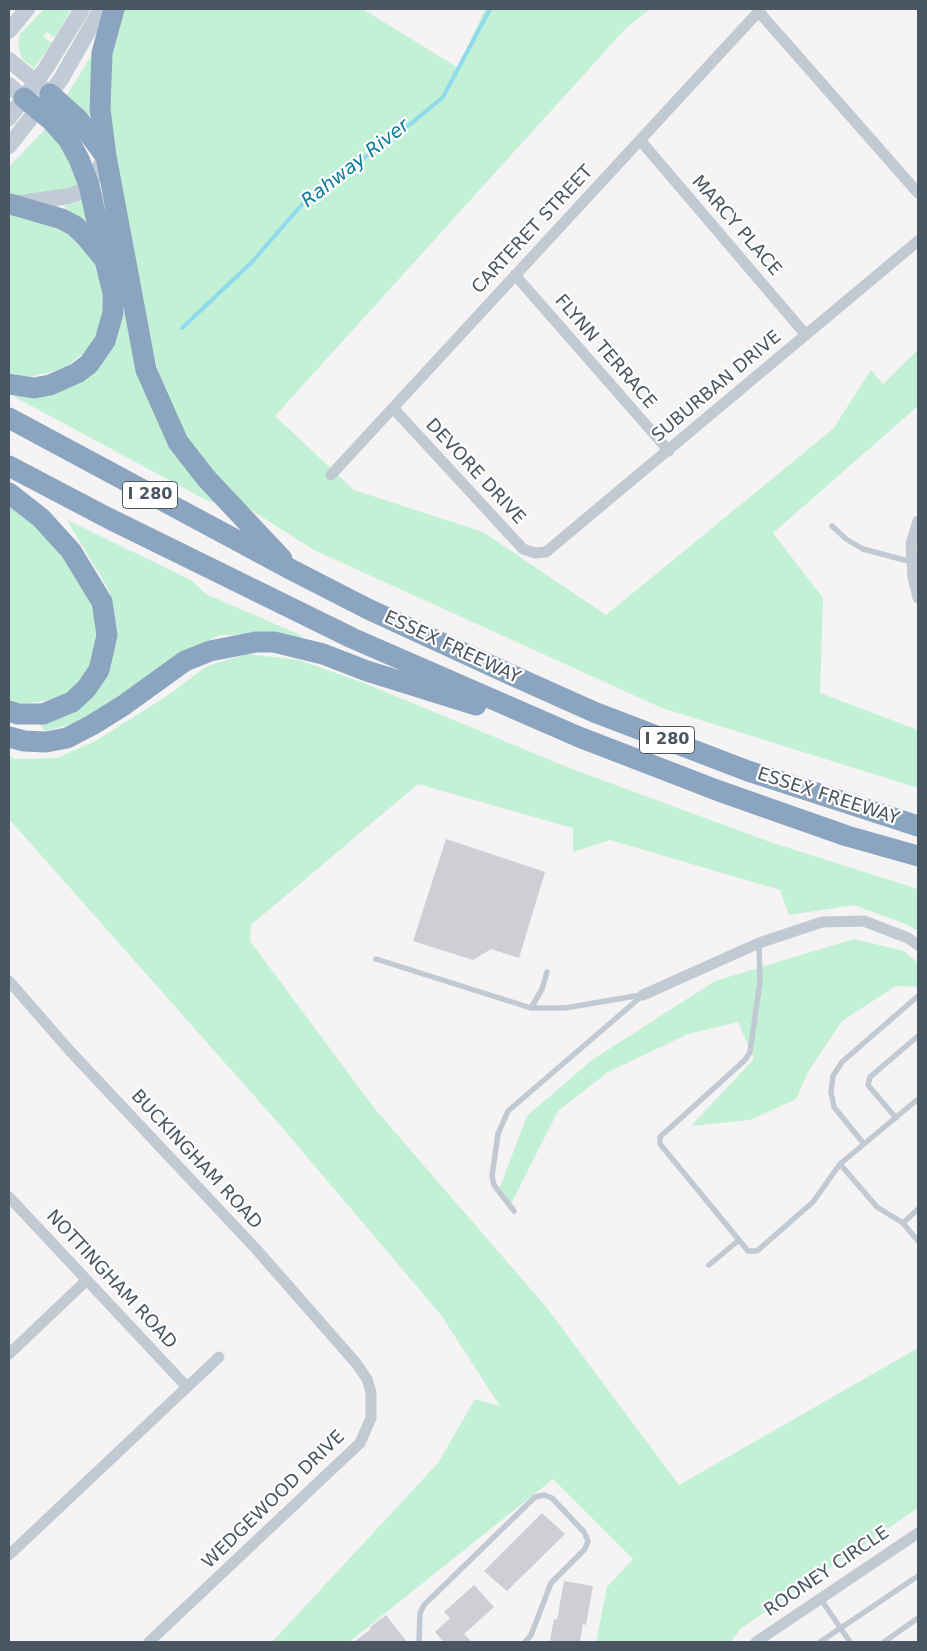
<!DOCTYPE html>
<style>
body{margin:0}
#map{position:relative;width:927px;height:1651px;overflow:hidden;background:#f5f3f3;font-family:"DejaVu Sans",sans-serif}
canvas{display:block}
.frame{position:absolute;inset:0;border:10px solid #4a5661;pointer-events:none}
</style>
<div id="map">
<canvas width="927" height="1651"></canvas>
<div class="frame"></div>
</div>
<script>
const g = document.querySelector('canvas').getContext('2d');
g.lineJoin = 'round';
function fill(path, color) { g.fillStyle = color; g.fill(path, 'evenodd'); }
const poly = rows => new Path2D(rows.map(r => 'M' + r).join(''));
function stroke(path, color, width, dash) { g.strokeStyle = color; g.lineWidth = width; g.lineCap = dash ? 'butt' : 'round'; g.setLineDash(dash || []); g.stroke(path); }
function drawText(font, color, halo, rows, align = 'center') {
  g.font = font + ' "DejaVu Sans",sans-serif'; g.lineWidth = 4.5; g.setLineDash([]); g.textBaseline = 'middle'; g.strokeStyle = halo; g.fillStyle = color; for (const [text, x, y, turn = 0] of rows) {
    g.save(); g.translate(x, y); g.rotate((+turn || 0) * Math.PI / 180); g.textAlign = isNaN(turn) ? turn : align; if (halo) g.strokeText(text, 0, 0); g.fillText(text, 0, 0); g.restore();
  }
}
const green = poly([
 [44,9,71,9,55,38,47,32,43,36,52,43,34,68,22,59,18,45,20,34],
 [121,9,363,9,458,68,485,9,650,9,626,28,275,416,354,490,483,532,606,615,833,429,871,370,883,384,918,350,918,406,773,533,823,598,820,693,918,730,918,788,662,708,314,550,243,505,195,454,163,392,138,290,111,134,108,67],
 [97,46,91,117,67,95],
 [46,128,71,154,81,182,70,189,9,197,9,167],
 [83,200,94,233,64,206],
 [9,214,48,219,80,241,100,270,103,316,92,346,64,369,29,377,9,373],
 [125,310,142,384,220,503,208,501,13,396,55,394,109,353],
 [9,502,32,517,83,576,101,642,86,676,63,697,39,702,14,704,9,701],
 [67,520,191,580,206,594,305,637,220,635,191,649,76,723,45,731,36,720,75,708,113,637,110,592],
 [247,654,299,660,364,683,572,769,770,842,918,889,918,931,906,924,854,905,789,915,780,890,610,840,573,852,573,828,418,784,251,925,250,941,375,1109,547,1308,679,1485,918,1348,918,1508,740,1629,731,1642,596,1642,607,1587,633,1559,553,1479,349,1642,272,1642,438,1463,475,1399,500,1406,441,1315,280,1125,9,819,9,755,14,759,57,758,97,740,167,696,207,666],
 [854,939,904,951,918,963,918,987,896,986,842,1021,808,1072,796,1099,750,1120,691,1126,754,1059,738,1022,688,1034,608,1072,558,1111,511,1204,500,1187,527,1116,592,1060,715,981]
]);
const stream = poly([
 [182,328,252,262,305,201,413,122,443,97,490,9]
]);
const building = poly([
 [446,839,545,872,519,958,491,949,473,960,413,941],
 [542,1513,565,1534,507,1591,484,1571],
 [564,1581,593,1586,586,1625,583,1624,580,1642,553,1642,550,1640,554,1619,557,1620],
 [474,1585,494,1607,464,1634,472,1642,444,1642,435,1632,450,1618,444,1612],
 [386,1615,407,1642,354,1642,371,1629,370,1627]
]);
const service = poly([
 [832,526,846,539,863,549,912,562],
 [759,943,760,981,750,1052,745,1060,660,1137,660,1144,748,1251,757,1251,813,1202,840,1164,864,1144,834,1107,831,1092,833,1076,842,1062,918,996],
 [376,959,531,1008,565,1008,641,995],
 [531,1008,542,989,547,972],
 [896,1118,868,1085,870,1077,918,1036],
 [864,1144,918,1099],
 [840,1164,877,1207,903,1223,918,1241],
 [514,1211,494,1185,492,1176,498,1134,508,1111,643,995],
 [903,1223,918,1209],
 [709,1265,739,1240],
 [820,1598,850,1642],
 [419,1642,420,1613,424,1605,535,1497,544,1495,552,1498,584,1532,588,1541,585,1549,551,1583,531,1635,525,1642],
 [820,1642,918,1576],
 [884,1642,918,1618]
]);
const minor = poly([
 [759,12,918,193],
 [640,140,806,335],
 [515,275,669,451],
 [393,408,523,549,535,553,546,552,918,241],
 [331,475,761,9],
 [918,521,911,544,913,577,918,598],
 [9,981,70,1051,256,1249,356,1363,367,1379,371,1392,371,1418,360,1443,149,1642],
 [643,995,759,943,822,922,864,921,908,938,918,945],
 [9,1197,187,1387],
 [9,1354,87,1280],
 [9,1555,219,1357],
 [756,1642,918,1533]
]);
const secondary = poly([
 [9,31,27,9],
 [9,60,44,89],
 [9,85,24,98],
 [9,118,46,68,82,9],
 [9,146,61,79,101,9],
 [14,204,69,196,80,192,89,185,106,156]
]);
const motorway = poly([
 [114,9,102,53,100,109,106,156,146,370,178,442,206,478,282,559],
 [50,94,78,119,104,154],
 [24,98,52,121,68,139,79,159,89,185,105,258],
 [9,384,34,388,50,385,77,373,89,364,105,341,113,313,113,293,105,260,87,238,75,226,62,219,10,204],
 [9,418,292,570,368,609,507,673,594,712,748,771,918,826],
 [9,466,108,518,352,638,579,737,719,791,847,836,918,856],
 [9,493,41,518,71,551,102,602,107,635,99,670,86,689,72,702,43,714,18,714,9,711],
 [9,737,24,741,46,742,67,738,92,725,124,705,185,661,210,651,256,642,274,642,323,654,367,671,476,705]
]);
const shields = [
 [150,495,55],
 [667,740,55]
];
const shieldNames = [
 ["I 280",150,495],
 ["I 280",667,740]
];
const streetNames = [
 ["MARCY PLACE",736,226,49],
 ["CARTERET STREET",533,230,-47],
 ["FLYNN TERRACE",605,352,49],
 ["SUBURBAN DRIVE",717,387,-40],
 ["DEVORE DRIVE",475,472,47],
 ["ESSEX FREEWAY",452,648,25],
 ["ESSEX FREEWAY",828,797,18],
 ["BUCKINGHAM ROAD",196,1160,47],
 ["NOTTINGHAM ROAD",111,1280,47],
 ["WEDGEWOOD DRIVE",274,1500,-44],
 ["ROONEY CIRCLE",827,1572,-34]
];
const waterNames = [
 ["Rahway River",356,164,-38]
];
fill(green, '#c3f1d5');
stroke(stream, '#90daee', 4);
fill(building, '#cdcfd5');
stroke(service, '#c1cad2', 5.5);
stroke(minor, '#c1cad2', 11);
stroke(secondary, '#c1cbd6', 16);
stroke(motorway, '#8ba5c1', 21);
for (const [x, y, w] of shields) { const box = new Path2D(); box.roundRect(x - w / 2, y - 13.5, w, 27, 4); g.fillStyle = '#fff'; g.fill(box); stroke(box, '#4a5661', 1); }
drawText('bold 16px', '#4a5661', null, shieldNames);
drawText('18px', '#4a5661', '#fff', streetNames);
drawText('italic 19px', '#0c7c9b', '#fff', waterNames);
</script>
